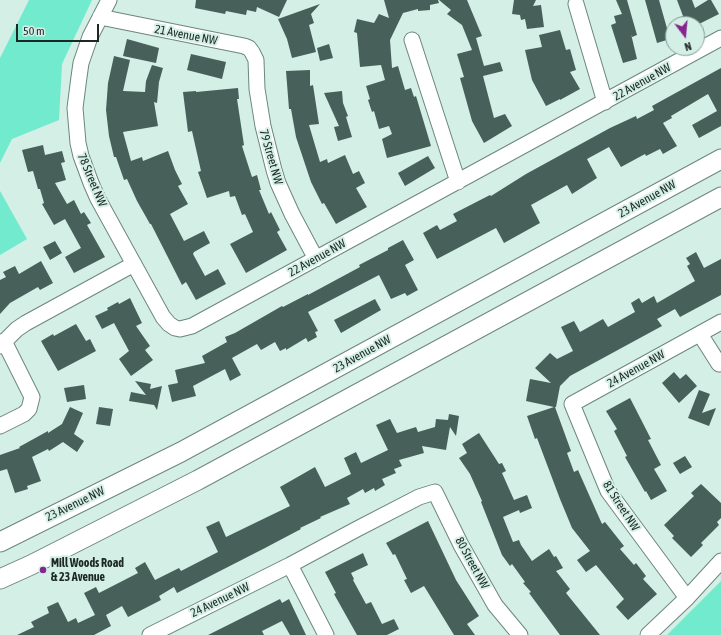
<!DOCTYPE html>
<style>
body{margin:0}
#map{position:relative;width:721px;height:635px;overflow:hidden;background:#d3efe6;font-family:"Asap Condensed",sans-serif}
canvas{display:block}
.north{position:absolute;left:665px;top:16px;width:40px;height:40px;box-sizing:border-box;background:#d3efe6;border:1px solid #8a9f98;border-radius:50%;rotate:164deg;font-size:11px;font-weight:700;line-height:16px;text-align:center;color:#1d2724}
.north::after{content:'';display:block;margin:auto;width:14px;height:18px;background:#87248d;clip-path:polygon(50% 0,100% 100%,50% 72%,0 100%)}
.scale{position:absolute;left:16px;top:24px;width:83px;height:18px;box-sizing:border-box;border:2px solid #1d2724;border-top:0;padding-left:5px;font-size:12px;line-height:14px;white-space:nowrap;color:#1d2724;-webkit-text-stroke:3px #d3efe6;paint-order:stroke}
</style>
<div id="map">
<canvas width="721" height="635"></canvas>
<div class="north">N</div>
<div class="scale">50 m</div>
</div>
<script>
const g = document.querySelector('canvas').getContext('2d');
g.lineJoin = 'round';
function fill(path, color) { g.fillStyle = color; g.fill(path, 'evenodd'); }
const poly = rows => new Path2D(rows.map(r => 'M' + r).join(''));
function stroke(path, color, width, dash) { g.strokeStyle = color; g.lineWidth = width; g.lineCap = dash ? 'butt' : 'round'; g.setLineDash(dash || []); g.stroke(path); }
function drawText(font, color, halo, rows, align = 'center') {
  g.font = font + ' "Asap Condensed",sans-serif'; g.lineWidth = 4; g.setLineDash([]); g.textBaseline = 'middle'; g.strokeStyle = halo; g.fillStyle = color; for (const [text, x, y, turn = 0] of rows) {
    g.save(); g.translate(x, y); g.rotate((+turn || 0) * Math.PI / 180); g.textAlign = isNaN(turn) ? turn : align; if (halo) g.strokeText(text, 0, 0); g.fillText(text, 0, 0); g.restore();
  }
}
const green = poly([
 [29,0,92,0,62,64,59,120,12,139,0,163,0,58],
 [0,191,27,239,0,255],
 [721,581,721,635,667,635]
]);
const building = poly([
 [196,0,287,0,279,17,257,7,256,12,247,10,246,15,226,11,225,14,195,8],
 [384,0,438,0,439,3,430,5,430,10,418,11,418,9,403,13,390,40,392,68,398,66,405,90,411,88,414,97,416,96,431,146,387,158,382,139,392,134,389,126,379,129,374,111,372,112,368,100,370,99,366,86,385,80,381,65,360,67,357,33,354,32,357,19,374,23,379,14,389,18],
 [439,0,467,0,482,36,476,38,484,66,500,62,503,71,483,76,494,118,505,114,512,126,484,143,472,121,460,78,464,77,457,54,472,50,462,25,447,14,451,10],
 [514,0,536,0,533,6,541,5,544,27,527,29,525,19,521,20,520,15,512,14],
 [616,0,627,0,637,35,632,37,631,34,637,59,623,63,611,25,616,23,614,16,622,14],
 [645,0,659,0,670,39,657,43],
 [677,0,692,0,695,8,708,0,711,0,719,14,699,24,669,24,683,16],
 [320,4,311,14,314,23,309,25,316,52,292,58,287,39,278,19],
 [560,30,566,50,570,49,576,70,570,72,580,89,560,100,560,99,546,106,532,80,525,50,542,47,539,35],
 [127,39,159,48,156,63,123,56],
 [329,44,333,58,320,61,317,48],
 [191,54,226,62,222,79,187,70],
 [114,56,130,60,123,91,145,92,146,81,152,65,163,68,159,82,157,103,154,102,158,126,123,132,131,161,142,157,143,161,168,151,175,170,182,184,178,186,188,204,170,214,184,241,204,231,210,243,194,252,193,254,205,276,218,269,226,284,196,300,186,282,182,285,151,224,150,224,137,201,127,179,124,180,116,157,114,157,109,136,106,110,108,83],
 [721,68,721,126,699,138,692,125,717,111,708,94,671,116,672,118,663,123,677,146,663,154,660,149,646,156,645,154,621,167,609,147,587,159,597,178,572,194,567,185,531,205,540,223,504,243,496,228,437,259,423,233,437,225,440,230,457,221,453,214,490,195,491,196,526,174,610,128,636,116,637,119,654,110,652,106],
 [310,70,310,86,313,85,319,124,309,125,320,162,327,159,328,163,345,155,353,174,359,171,365,183,356,188,367,207,336,224,324,203,322,204,311,182,296,137,291,109,289,109,286,71],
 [238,88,239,99,237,99,244,145,242,146,250,171,252,177,257,175,261,190,259,190,269,214,271,212,280,230,277,232,287,250,246,273,230,244,253,232,245,214,242,215,235,196,230,197,229,191,207,198,198,172,201,171,192,131,188,132,183,92,196,91,196,92],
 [342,91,343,103,348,116,346,117,352,137,338,141,334,127,339,126,324,93],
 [43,145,45,155,62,151,65,162,61,163,66,180,55,183,67,204,74,200,81,214,84,212,91,223,87,225,105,257,74,273,65,257,81,248,65,219,54,225,42,204,44,203,40,189,38,189,33,171,28,172,22,150],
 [428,156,435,168,405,186,398,173],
 [403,240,414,260,405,265,418,290,407,296,405,293,391,299,379,275,308,312,318,331,315,332,317,337,308,342,306,338,286,350,286,348,280,351,275,342,261,350,257,344,232,358,241,375,230,381,225,369,193,386,196,396,172,402,168,385,178,383,175,370,205,363,202,356,227,342,225,337,235,333,282,306,283,307,308,294,308,295,360,267,359,265,388,250,388,248],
 [55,241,62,253,50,260,43,247],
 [696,252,704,268,721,259,721,295,680,317,675,309,657,319,662,326,570,376,560,386,556,407,555,407,571,451,567,453,574,472,578,470,602,524,605,522,624,546,620,549,634,565,636,563,646,576,643,579,657,594,628,620,616,607,624,599,596,565,586,572,577,560,590,551,572,528,560,499,537,438,535,439,527,416,554,407,526,401,530,379,551,383,535,368,550,353,557,359,573,351,561,327,574,321,580,332,603,319,608,327,635,312,631,303,639,298,642,303,654,296,657,303,695,281,687,266,690,264,686,258],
 [41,261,53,283,40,290,38,287,10,303,0,314,0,280,6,277,3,272,15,266,19,274],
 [130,298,142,323,136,326,150,346,145,350,153,360,131,376,119,359,129,351,114,323,102,329,95,316,108,310,107,308,118,302,119,304],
 [375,299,381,310,341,333,334,320],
 [76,324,86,341,90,339,96,351,58,371,41,341,53,334,54,336],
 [674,372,680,379,686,374,697,386,679,403,662,383],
 [135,381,151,384,150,389,162,386,157,410,154,405,129,401,131,392,146,395],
 [84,385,86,399,67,402,64,388],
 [699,390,710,394,702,413,716,408,709,426,688,418],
 [630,398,651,439,648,440,661,465,654,469,667,491,651,500,646,491,645,492,625,457,627,456,614,431,617,429,606,411],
 [70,407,83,413,74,434,84,441,77,452,63,442,49,451,48,449,32,457,41,481,27,486,28,489,15,493,7,469,0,471,0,455,20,448,19,447,48,431,48,433,62,424],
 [99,407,113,409,110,426,96,424],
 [449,414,459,416,456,436,450,427,446,450,422,446,424,453,399,460,402,466,394,469,396,473,382,479,385,485,375,491,374,488,365,493,363,489,347,498,350,504,320,517,321,518,300,528,301,529,265,548,177,593,174,587,159,596,161,600,128,617,122,606,106,615,111,626,94,635,17,635,34,627,31,622,49,613,47,607,58,602,68,622,76,618,78,623,95,615,84,593,96,587,99,593,138,573,135,568,145,562,155,580,179,568,181,571,218,552,206,527,219,521,226,537,290,506,280,487,315,467,325,487,351,474,344,458,356,452,361,463,388,450,376,425,390,419,397,433,416,427,418,432,435,427,436,419,448,420],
 [479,433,499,464,502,463,506,471,502,473,514,500,527,495,532,508,520,513,519,510,503,517,513,542,519,540,521,545,532,561,549,549,554,557,556,556,563,568,556,571,570,589,566,593,600,635,560,635,529,593,531,592,523,583,525,582,512,564,510,566,502,555,481,502,482,501,470,474,459,458,467,453,462,444],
 [685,456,692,467,680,474,673,463],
 [701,484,721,503,721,518,717,522,719,525,701,543,703,545,691,557,672,538,674,536,664,525,694,496,691,493],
 [428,521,456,580,479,616,467,624,475,635,454,635,424,586,411,593,404,580,407,579,395,554,393,555,386,543],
 [363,553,368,565,351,573,354,579,353,580,366,604,371,602,382,624,394,619,399,629,387,635,357,635,334,594,336,593,325,572],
 [280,599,282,603,289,599,306,635,290,635,282,621,262,631,264,635,208,635]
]);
const minor = poly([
 [109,0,90,37,81,63,79,77,75,108,78,143,81,156,91,183,98,199,163,317,169,324,175,328,180,329,192,326,721,38],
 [576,4,605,102],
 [100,17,244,46,249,48,252,52,256,60,257,89,263,126,274,170,278,183,292,214,316,259],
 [412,40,458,182],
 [700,334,719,364],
 [0,346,17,329,26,323,134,264],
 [0,426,24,414,29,409,32,397,4,341],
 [290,565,326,635],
 [687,598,608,491,572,404,721,322],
 [150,635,290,565,357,529,419,497,435,492,461,545,495,605,520,635],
 [648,635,687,598,721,561]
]);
const major = poly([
 [0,542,181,452,721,159],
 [0,579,31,565,198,480,721,197]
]);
const markers = [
 [43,570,4,"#87248d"]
];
const streetNames = [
 ["21 Avenue NW",186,35,11],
 ["22 Avenue NW",642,82,-29],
 ["79 Street NW",271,157,74],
 ["78 Street NW",92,180,67],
 ["23 Avenue NW",647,199,-29],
 ["22 Avenue NW",317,258,-29],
 ["23 Avenue NW",362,354,-29],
 ["24 Avenue NW",636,369,-29],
 ["23 Avenue NW",75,504,-26],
 ["81 Street NW",621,506,57],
 ["80 Street NW",472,563,61],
 ["24 Avenue NW",220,600,-26]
];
const poiNames = [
 ["Mill Woods Road",51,563],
 ["& 23 Avenue",51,577]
];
fill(green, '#71eacd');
fill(building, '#48605a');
stroke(minor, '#6d867f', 17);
stroke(major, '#6d867f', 21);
stroke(minor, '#fff', 15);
stroke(major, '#fff', 19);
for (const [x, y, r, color] of markers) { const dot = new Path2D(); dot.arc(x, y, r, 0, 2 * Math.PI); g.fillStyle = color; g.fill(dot); stroke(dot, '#d3efe6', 1.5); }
drawText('12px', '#1d2724', '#d3efe6', streetNames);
drawText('bold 12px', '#1d2724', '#d3efe6', poiNames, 'left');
</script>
